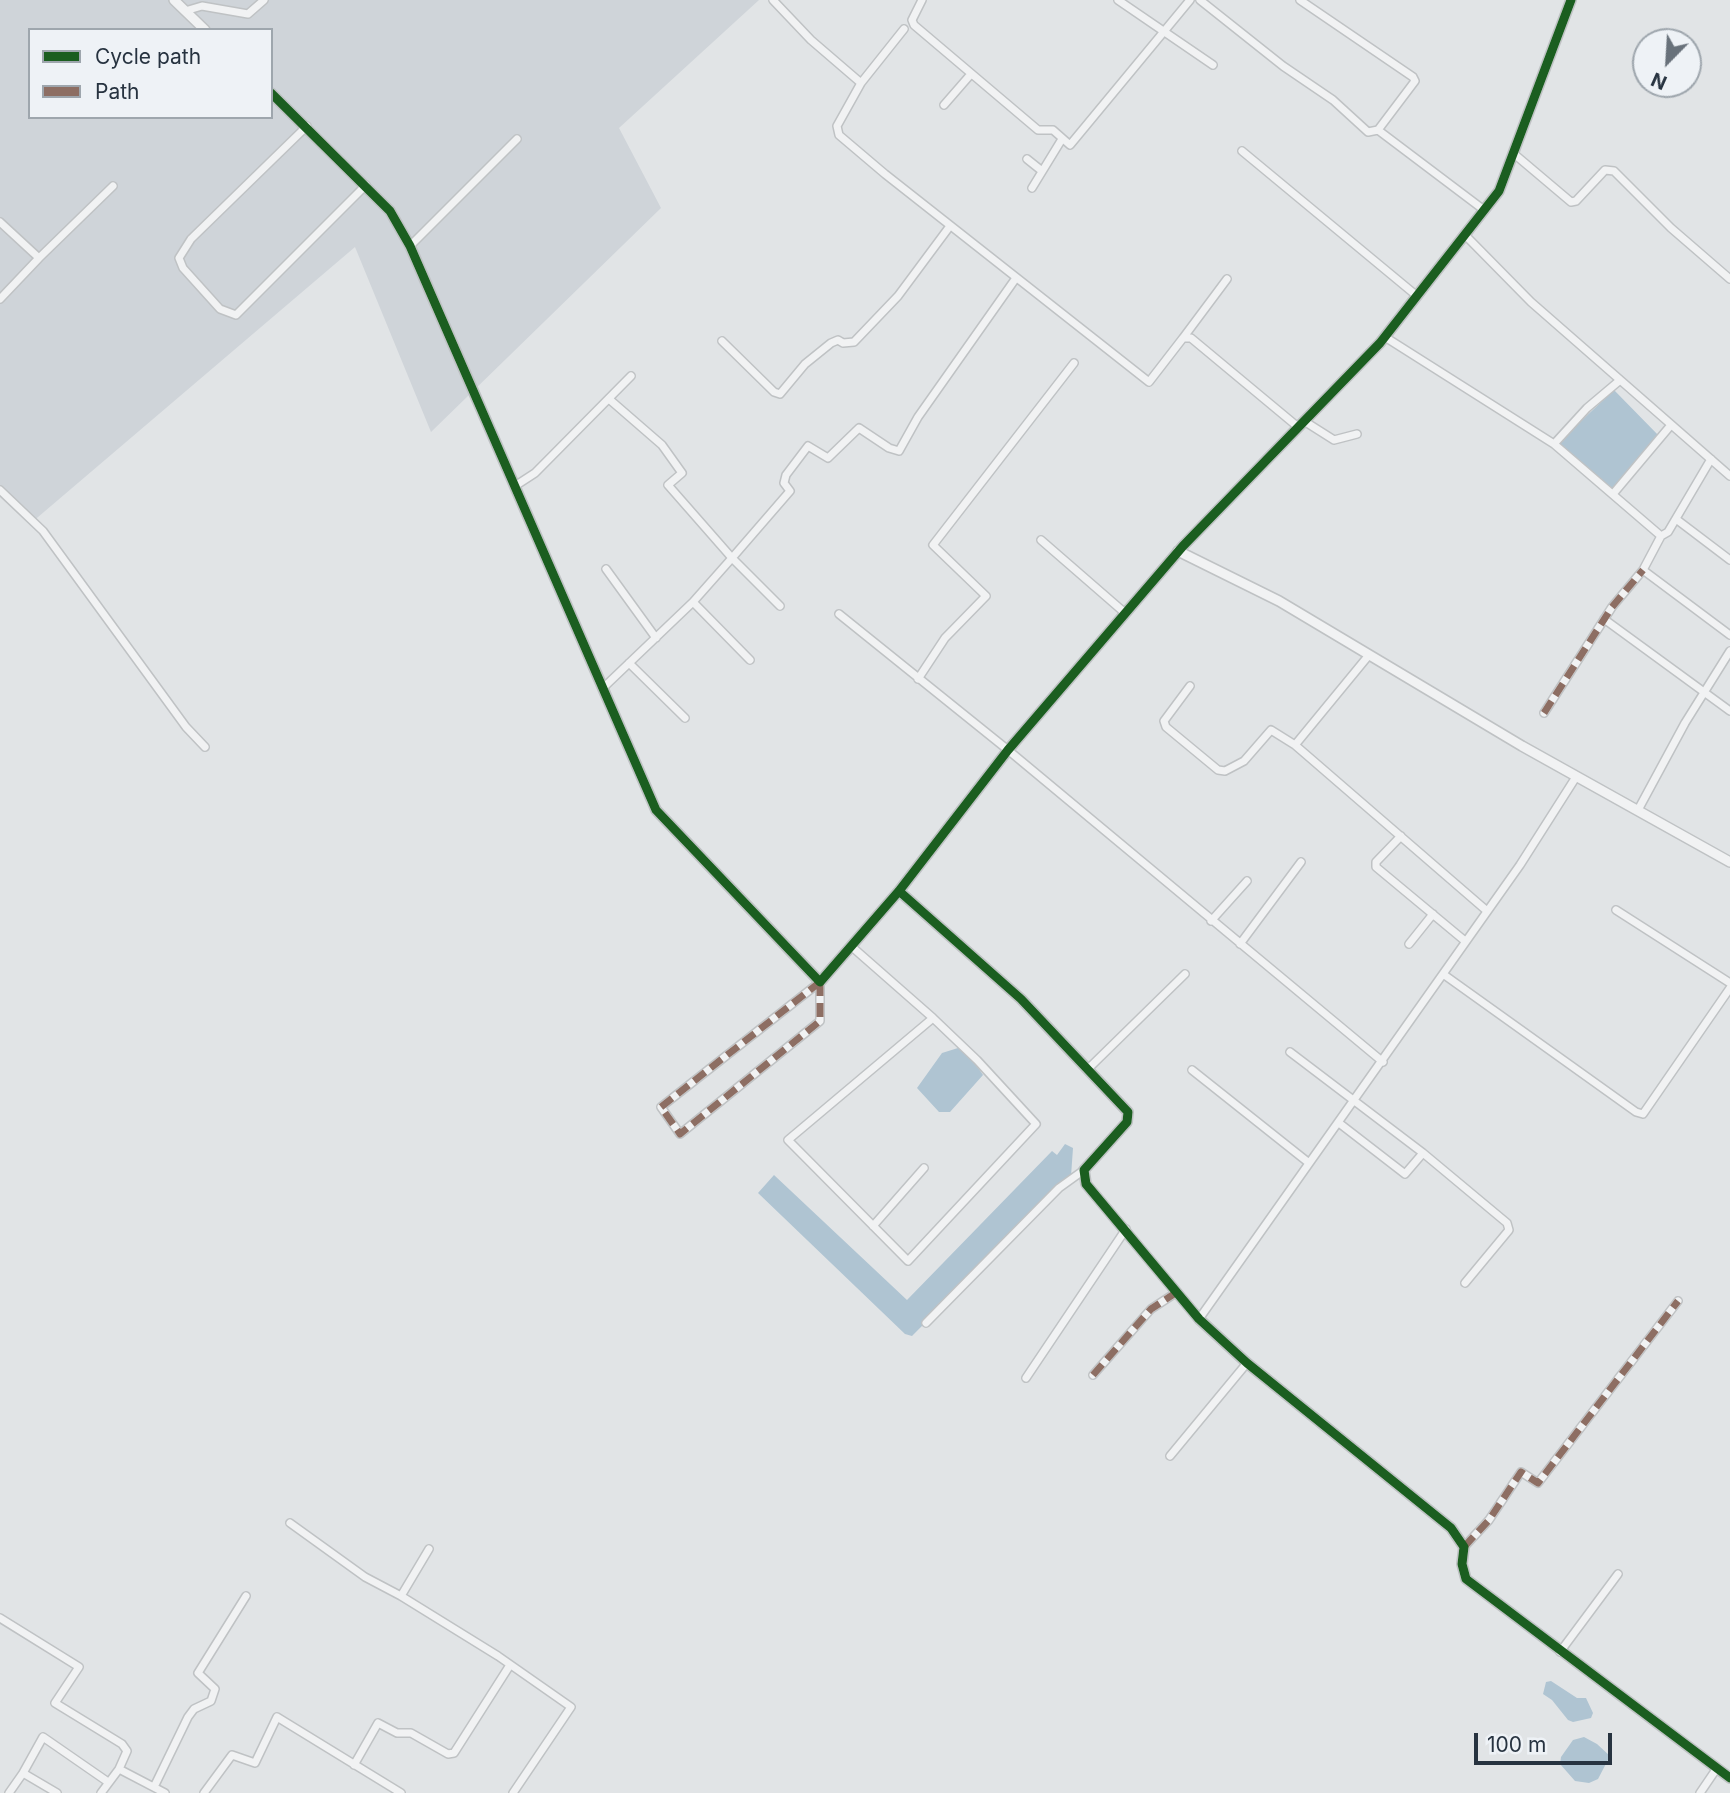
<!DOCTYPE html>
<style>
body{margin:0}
#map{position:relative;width:1730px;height:1793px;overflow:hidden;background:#e1e4e6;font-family:Inter,sans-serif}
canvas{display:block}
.legend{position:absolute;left:28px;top:28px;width:245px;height:91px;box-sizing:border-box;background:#eef2f6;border:2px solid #9ea6ad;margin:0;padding:9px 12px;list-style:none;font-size:21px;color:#273340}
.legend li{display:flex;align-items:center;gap:14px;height:35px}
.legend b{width:35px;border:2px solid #9ea6ad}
.north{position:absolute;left:1632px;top:28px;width:70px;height:70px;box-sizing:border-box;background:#eef2f6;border:2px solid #9ea6ad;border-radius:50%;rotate:204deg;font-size:19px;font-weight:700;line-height:28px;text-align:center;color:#273340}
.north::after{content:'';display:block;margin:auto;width:24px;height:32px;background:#68717a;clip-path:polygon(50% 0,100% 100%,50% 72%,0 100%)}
.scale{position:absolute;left:1474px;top:1733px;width:138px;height:32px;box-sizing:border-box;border:4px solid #273340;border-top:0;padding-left:9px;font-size:21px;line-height:24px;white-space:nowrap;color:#273340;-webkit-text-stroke:5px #eef2f6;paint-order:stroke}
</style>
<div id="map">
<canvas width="1730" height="1793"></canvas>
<ul class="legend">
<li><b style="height:9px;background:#1b5e20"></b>Cycle path</li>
<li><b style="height:9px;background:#8d6e63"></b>Path</li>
</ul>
<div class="north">N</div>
<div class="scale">100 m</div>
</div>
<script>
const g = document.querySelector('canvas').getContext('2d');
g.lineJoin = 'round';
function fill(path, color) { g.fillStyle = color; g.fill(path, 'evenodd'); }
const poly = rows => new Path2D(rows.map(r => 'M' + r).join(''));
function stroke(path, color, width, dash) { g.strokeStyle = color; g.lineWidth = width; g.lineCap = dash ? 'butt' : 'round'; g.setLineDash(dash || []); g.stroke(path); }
const built = poly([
 [0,0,759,0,619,128,661,208,431,432,355,247,31,523,0,491],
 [30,30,271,30,271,117,30,117]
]);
const water = poly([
 [1614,390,1660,437,1612,493,1558,447,1561,440],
 [958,1048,973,1060,983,1075,950,1112,939,1112,917,1088,942,1053],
 [1065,1144,1073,1148,1071,1176,912,1336,905,1334,758,1193,774,1175,907,1300,1052,1151,1057,1155],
 [1551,1681,1577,1698,1586,1698,1593,1713,1591,1718,1573,1722,1568,1720,1552,1700,1543,1694,1546,1682],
 [1584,1737,1597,1744,1610,1756,1598,1779,1589,1783,1575,1781,1560,1764,1561,1757,1573,1740]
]);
const minor = poly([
 [773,0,811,40,861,83,837,126,839,135,885,174,1149,382,1183,338,1191,338,1298,427],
 [922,0,912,20,914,25,1038,130,1053,130,1070,145,1190,0],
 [1118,0,1213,65],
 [1200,0,1283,66,1333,100,1368,132,1378,130],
 [1300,0,1413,77,1415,81,1378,130,1484,210],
 [185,11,202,6,248,14,264,0],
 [861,83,904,29],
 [944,105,971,74],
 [307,126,191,239,179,258,183,268,220,309,236,315,366,185],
 [1242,151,1417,296],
 [1513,153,1571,202,1576,201,1605,170,1614,171,1671,228,1730,279],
 [1027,159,1042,171],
 [1032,188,1062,139],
 [0,222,39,258,0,299],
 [1465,235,1531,302,1730,476],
 [410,246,517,139],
 [39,258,113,186],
 [1385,337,1554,444,1661,536],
 [1183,338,1227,279],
 [722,341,774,392,780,394,805,364,831,343,838,340,843,343,854,342,898,296,950,226],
 [1304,421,1334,440,1357,434],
 [1554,444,1587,408,1619,381],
 [515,486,535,473,631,376],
 [0,490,43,531,186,727,205,747],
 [1613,494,1671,425],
 [1676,519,1730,560],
 [1041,540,1125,613],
 [606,569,656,638],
 [1643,570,1730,635],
 [693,602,750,660],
 [780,606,732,558,790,491,784,483,786,475,808,446,828,458,859,428,889,448,899,451,918,417,1016,278],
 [839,614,1008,750,1383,1062],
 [1604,619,1730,711],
 [1369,655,1295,745,1487,911],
 [629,663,685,718],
 [918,679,945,638,986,596,933,545,1074,363],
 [1190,686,1164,721,1166,727,1218,770,1225,771,1244,761,1271,730,1295,745],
 [603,688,693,602,732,558,668,485,682,473,662,445,609,399],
 [1544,713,1612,607,1643,570,1661,536,1668,532,1711,459],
 [1638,810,1685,723,1730,651],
 [1401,836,1376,862,1376,867,1465,941],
 [1616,910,1730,983],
 [1211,921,1247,881],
 [1240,944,1301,862],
 [1409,944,1433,914],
 [851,946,933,1018,977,1060,1036,1124,908,1261,788,1140,933,1018],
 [1443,974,1636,1112,1643,1114,1730,988],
 [820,982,820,1021,680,1134,661,1107,820,982],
 [1290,1052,1423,1153,1507,1223,1509,1230,1465,1283],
 [1089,1068,1185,974],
 [1192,1070,1309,1163],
 [1339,1123,1405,1174,1423,1153],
 [873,1226,924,1168],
 [1199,1319,1520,865,1576,777],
 [926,1323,1059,1188,1084,1170],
 [1093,1375,1151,1309,1177,1292],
 [1026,1378,1126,1229],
 [1170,1456,1247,1363],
 [290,1523,365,1577,401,1596,429,1549],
 [1464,1547,1489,1520,1521,1472,1538,1483,1678,1301],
 [401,1596,498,1656,571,1707,513,1793],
 [0,1618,79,1667,55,1703,122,1744,127,1751,119,1769,165,1793],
 [1560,1652,1618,1574],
 [354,1765,378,1723,397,1733,411,1733,448,1754,454,1753,510,1665],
 [23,1773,43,1737,108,1782],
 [154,1787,188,1717,194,1709,211,1701,215,1689,198,1673,246,1596],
 [9,1793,23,1773,57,1793],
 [101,1793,119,1769],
 [204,1793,232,1755,255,1763,277,1717,401,1793],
 [1700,1793,1717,1768]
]);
const tertiary = poly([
 [174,0,205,30],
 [271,93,390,211,410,246,656,810,820,982,899,891,1008,750,1183,546,1380,343,1499,191,1571,0],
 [1178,551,1279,601,1522,746,1730,862],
 [899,891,1021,999,1128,1112,1127,1122,1084,1170,1086,1184,1199,1319,1247,1363,1451,1528,1464,1547,1462,1564,1466,1579,1730,1778]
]);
const quiet = poly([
 [1544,713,1612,607,1643,570],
 [820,982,820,1021,680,1134,661,1107,820,982],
 [1093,1375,1151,1309,1177,1292],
 [1464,1547,1489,1520,1521,1472,1538,1483,1678,1301]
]);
const cycleway = poly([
 [271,93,390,211,410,246,656,810,820,982,899,891,1008,750,1183,546,1380,343,1499,191,1571,0],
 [899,891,1021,999,1128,1112,1127,1122,1084,1170,1086,1184,1199,1319,1247,1363,1451,1528,1464,1547,1462,1564,1466,1579,1730,1778]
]);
fill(built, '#cfd4d9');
fill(water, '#afc4d2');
stroke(minor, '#bfc2c4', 10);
stroke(tertiary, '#bfc2c4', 12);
stroke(minor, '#f1f2f3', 7);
stroke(tertiary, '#f1f2f3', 9);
stroke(quiet, '#8d6e63', 7, [14, 7]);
stroke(cycleway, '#1b5e20', 9);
</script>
